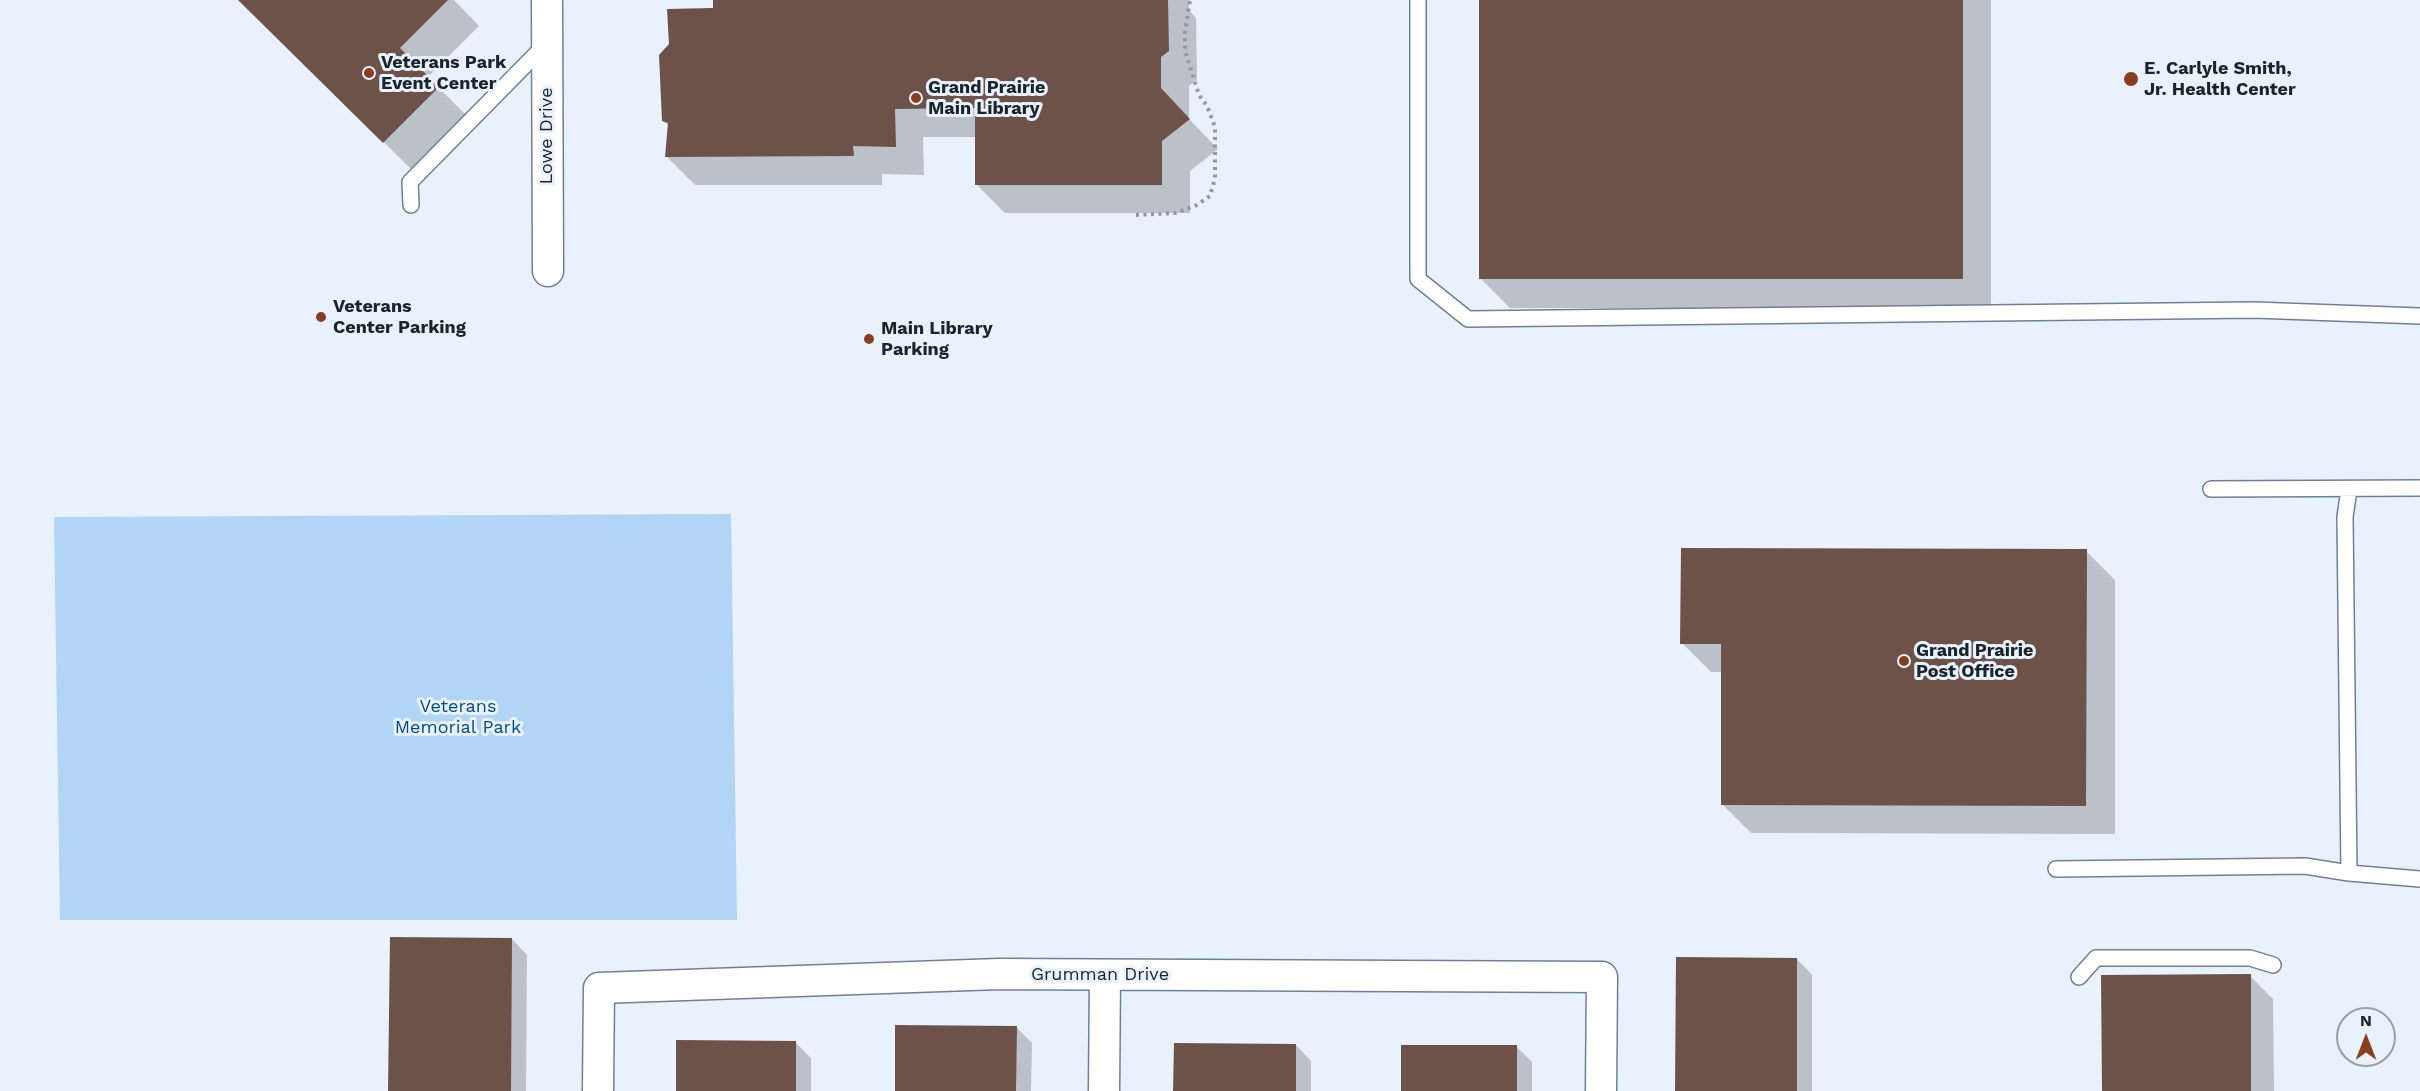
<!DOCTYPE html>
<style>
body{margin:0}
#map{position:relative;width:2420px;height:1091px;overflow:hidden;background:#e9f2fc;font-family:"Work Sans",sans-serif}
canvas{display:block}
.north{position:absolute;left:2336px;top:1007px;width:60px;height:60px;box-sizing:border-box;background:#e9f2fc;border:2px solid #979fa8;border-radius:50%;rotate:0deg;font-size:16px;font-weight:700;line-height:24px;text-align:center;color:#1b232b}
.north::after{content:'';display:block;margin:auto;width:21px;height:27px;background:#873f20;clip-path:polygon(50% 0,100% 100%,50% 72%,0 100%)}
</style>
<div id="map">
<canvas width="2420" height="1091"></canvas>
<div class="north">N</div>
</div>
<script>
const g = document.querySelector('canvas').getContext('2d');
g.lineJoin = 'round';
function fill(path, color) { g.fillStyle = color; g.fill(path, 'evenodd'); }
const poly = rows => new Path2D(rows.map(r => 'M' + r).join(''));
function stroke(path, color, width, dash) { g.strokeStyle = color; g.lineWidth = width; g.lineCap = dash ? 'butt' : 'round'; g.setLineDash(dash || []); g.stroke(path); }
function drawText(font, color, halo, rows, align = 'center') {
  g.font = font + ' "Work Sans",sans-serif'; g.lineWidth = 6; g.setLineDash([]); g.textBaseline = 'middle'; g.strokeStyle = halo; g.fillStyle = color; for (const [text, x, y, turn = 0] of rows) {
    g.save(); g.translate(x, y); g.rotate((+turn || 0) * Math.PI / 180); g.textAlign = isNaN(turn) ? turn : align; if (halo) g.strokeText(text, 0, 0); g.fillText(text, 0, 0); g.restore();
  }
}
const green = poly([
 [731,514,737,920,60,920,54,517]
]);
const shadow = poly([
 [240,0,454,0,479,26,428,77,467,116,413,171],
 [715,0,1189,0,1189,10,1196,18,1197,80,1189,86,1189,119,1218,149,1190,171,1190,213,1005,213,976,184,976,137,923,137,924,175,882,174,882,185,695,185,666,156,669,126,663,120,715,10],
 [1481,0,1991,0,1991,308,1510,308,1481,279],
 [2086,551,2115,580,2115,834,1751,833,1722,804,1723,672,1711,672,1682,643],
 [512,939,527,955,526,1091,390,1091],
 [1797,959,1812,975,1812,1091,1677,1091],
 [2250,976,2273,999,2274,1091,2103,1091],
 [1016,1027,1032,1043,1031,1091,896,1091],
 [795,1042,811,1058,811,1091,677,1091],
 [1296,1045,1311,1061,1311,1091,1175,1091],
 [1516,1046,1532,1062,1532,1091,1402,1091]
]);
const building = poly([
 [238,0,448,0,400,48,439,87,383,143],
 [713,0,1168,0,1169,51,1161,57,1161,88,1190,119,1162,141,1162,185,975,185,975,108,895,109,896,147,853,146,854,156,665,157,668,123,662,121,659,55,669,44,667,9,713,8],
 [1479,0,1963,0,1963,279,1479,279],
 [1681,548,2087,549,2086,806,1721,805,1721,644,1680,644],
 [390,937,512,938,511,1091,388,1091],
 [1676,957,1797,958,1797,1091,1675,1091],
 [2251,974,2251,1091,2102,1091,2101,975],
 [895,1025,1017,1026,1016,1091,895,1091],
 [676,1040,796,1041,796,1091,676,1091],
 [1174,1043,1296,1044,1296,1091,1173,1091],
 [1401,1045,1517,1045,1517,1091,1401,1091]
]);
const path = poly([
 [1136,215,1176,213,1197,205,1210,196,1215,178,1215,127,1207,106,1199,95,1185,51,1185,32,1190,0]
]);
const lane = poly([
 [1418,0,1418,279,1468,319,2254,310,2420,316],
 [411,205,410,182,547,43],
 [2211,489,2420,488],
 [2349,489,2345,517,2349,873],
 [2056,869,2305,866,2349,873,2420,879],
 [2079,977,2096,958,2250,958,2273,965]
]);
const street = poly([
 [547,0,548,271],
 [598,1091,599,988,999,974,1602,977,1601,1091],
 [1104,1091,1105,975]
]);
const markers = [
 [369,73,6,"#873f20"],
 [2131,79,8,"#873f20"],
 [916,98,6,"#873f20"],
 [321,317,6,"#873f20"],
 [869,339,6,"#873f20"],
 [1904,661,6,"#873f20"]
];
const poiNames = [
 ["Veterans Park",381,63],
 ["Event Center",381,84],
 ["E. Carlyle Smith,",2144,69],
 ["Jr. Health Center",2144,90],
 ["Grand Prairie",928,88],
 ["Main Library",928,109],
 ["Veterans",333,307],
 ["Center Parking",333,328],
 ["Main Library",881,329],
 ["Parking",881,350],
 ["Grand Prairie",1916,651],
 ["Post Office",1916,672]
];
const streetNames = [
 ["Lowe Drive",547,136,-90],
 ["Grumman Drive",1100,975]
];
const parkNames = [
 ["Veterans",458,707],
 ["Memorial Park",458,728]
];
fill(green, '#b2d4f5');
fill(shadow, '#0003');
fill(building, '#6c5248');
stroke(lane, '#6d8195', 18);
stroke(street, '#6d8195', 33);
stroke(path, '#9099a2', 4, [3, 4.5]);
stroke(lane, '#fff', 15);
stroke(street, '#fff', 30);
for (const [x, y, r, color] of markers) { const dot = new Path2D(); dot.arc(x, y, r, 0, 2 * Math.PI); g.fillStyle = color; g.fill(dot); stroke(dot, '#e9f2fc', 2); }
drawText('bold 18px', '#1b232b', '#e9f2fc', poiNames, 'left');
drawText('18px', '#1b232b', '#e9f2fc', streetNames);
drawText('18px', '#014c84', '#e9f2fc', parkNames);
</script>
